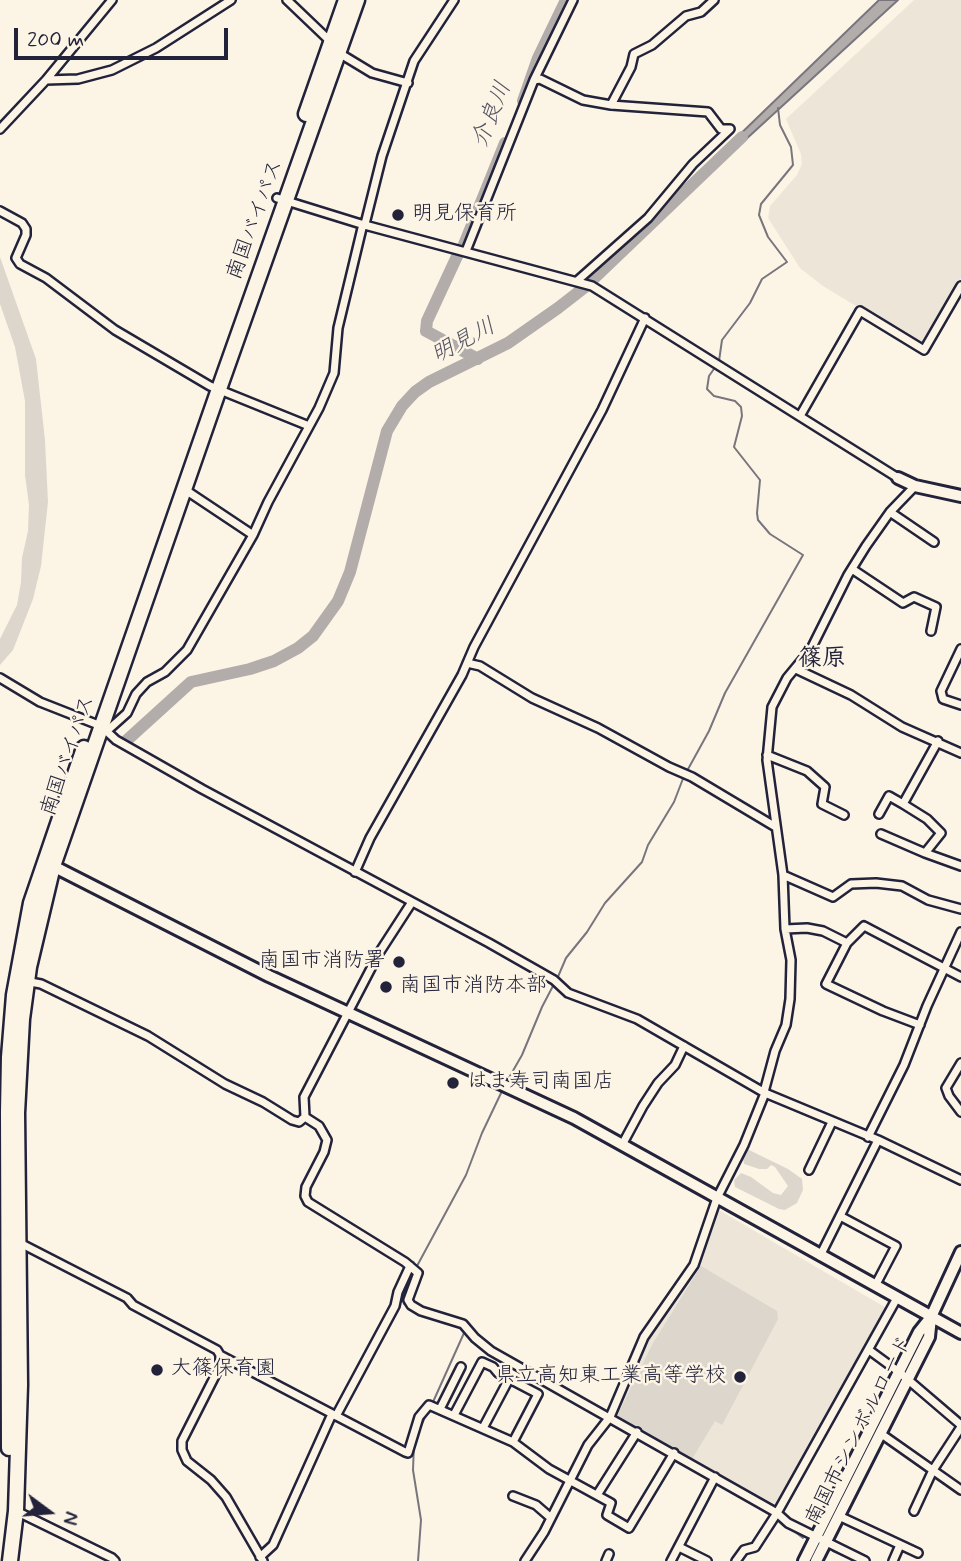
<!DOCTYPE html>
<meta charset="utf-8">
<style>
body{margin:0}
#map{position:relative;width:961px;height:1561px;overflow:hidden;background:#fcf5e5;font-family:Mynerve,sans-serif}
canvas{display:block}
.north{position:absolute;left:14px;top:1477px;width:70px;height:70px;-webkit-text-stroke:5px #fcf5e5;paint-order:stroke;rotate:106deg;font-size:19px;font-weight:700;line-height:28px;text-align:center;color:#22223b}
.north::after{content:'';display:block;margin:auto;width:24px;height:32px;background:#22223b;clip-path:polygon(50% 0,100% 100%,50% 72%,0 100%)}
.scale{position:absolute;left:14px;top:28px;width:214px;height:32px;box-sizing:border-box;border:4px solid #22223b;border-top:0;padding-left:9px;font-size:21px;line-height:24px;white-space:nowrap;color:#22223b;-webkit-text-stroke:5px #fcf5e5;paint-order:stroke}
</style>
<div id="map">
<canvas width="961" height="1561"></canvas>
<div class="north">N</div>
<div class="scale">200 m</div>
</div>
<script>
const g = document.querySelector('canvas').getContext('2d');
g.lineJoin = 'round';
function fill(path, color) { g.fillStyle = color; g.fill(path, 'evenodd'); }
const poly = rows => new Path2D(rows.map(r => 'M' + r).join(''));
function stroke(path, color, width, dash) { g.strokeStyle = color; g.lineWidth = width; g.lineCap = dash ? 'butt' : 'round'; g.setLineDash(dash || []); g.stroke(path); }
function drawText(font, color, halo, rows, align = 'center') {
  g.font = font + ' Mynerve,"Klee One",sans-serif'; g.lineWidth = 5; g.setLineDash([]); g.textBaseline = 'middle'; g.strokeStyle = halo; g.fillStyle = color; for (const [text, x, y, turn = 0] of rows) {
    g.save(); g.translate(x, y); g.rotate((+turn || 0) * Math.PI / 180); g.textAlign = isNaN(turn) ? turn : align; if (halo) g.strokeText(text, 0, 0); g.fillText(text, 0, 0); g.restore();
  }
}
const built = poly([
 [914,0,961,0,961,278,922,346,823,286,800,268,768,218,770,206,797,175,802,164,801,154,786,119],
 [717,1209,888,1309,776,1509,614,1417,647,1341,700,1265]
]);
const green = poly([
 [0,257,36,359,45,440,48,502,41,566,33,599,13,650,0,665,0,639,17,605,21,582,22,558,28,531,29,505,25,475,25,401,15,347,0,304],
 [747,1149,788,1169,802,1179,803,1190,797,1203,785,1210,779,1209,735,1187,734,1180,741,1173,751,1177,773,1193,781,1195,788,1186,775,1167,771,1165,767,1169,759,1169,744,1164,742,1154],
 [701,1266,777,1311,778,1319,722,1425,715,1421,692,1459,617,1416,653,1343]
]);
const water = poly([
 [879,0,898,0,732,152,730,144,879,0]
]);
const stream = poly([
 [719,361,722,340,750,303,762,279,787,262,768,237,759,215,761,204,793,165,791,147,780,125,778,108],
 [687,771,709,731,725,693,803,555,770,534,758,520,757,513,760,480,734,447,742,416,741,407,735,401,714,396,707,389,709,376,716,366],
 [557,979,566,958,587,932,605,903,642,862,648,845,674,802,684,776],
 [506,1083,522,1055,542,1007,554,984],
 [417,1266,466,1175,482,1133,502,1091],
 [412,1275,402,1298,404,1304,421,1315,459,1327,470,1338],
 [474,1342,488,1354,513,1367],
 [433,1402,464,1333],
 [418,1432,426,1415],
 [414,1444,413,1470,421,1520,418,1561],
 [790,1528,803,1538],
 [833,1551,856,1561]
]);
const river = poly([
 [523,101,538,58,566,0],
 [463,247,505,143],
 [459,252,427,321,426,331,478,359],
 [126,741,191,682,250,669,274,661,298,648,313,636,338,601,350,572,387,431,402,406,415,392,429,382,508,343,558,308,585,287,742,137]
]);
const street = poly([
 [287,0,332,43],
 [339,53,372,73,408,83],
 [46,80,78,79,112,70,156,48,231,0],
 [534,80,573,0],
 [611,105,631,67,634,54,652,45,686,16,701,12,714,0],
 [0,129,46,80,112,0],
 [277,198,361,224,592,286,898,478],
 [0,211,22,223,26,229,26,235,16,258,20,264,46,278,115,330,210,386,309,426],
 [365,224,382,156,414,61,454,0],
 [466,251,534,80,540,79,583,100,611,105,708,112,721,129,730,129,693,164,648,218,577,281],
 [800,416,860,311,924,350,961,286],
 [184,489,253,535],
 [890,512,934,542],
 [852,569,903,603,914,597,936,607,931,631],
 [961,649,941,691,943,699,961,705],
 [467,663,480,666,532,698,598,728,669,767,692,777,774,826],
 [796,669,851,695,902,727,961,753],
 [0,678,40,702,101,726,116,740,202,789,489,943,554,980,568,993,637,1019,765,1093,878,1140,961,1180],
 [108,730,127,713,136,694,147,682,165,672,187,650,253,535,268,502,319,408,334,373,338,328,363,224],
 [938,741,903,804,927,819,941,833,925,853,961,866],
 [767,755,807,771,825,787,822,804,844,815],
 [879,814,889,796,903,804],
 [881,834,925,853],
 [355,872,370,838,462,675,474,647,602,410,645,318],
 [783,875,833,897,851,884,876,883,902,886,928,900,961,909],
 [785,929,807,928,823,931,847,943,826,984,883,1011,920,1025],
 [847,943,864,926,961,977],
 [25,981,41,984,148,1036,225,1084,263,1102,292,1120,299,1122,305,1117],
 [961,1063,946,1088,949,1096,961,1112],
 [764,1092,775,1051,786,1025,790,999,791,960,785,929,783,875,767,760,772,707,787,678,811,649,848,575,866,546,890,512,915,486],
 [305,1117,319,1126,327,1140,324,1152,306,1187,305,1196,308,1202,405,1262,418,1273,408,1300,411,1305,421,1311,463,1324,475,1338,491,1351,777,1513,788,1523,865,1561],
 [305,1117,304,1097,379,953,412,902],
 [868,1137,904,1065,927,1006,961,932],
 [622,1145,643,1106,658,1083,675,1065,684,1046],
 [809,1170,832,1122],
 [840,1216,896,1246,875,1286],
 [18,1242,127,1298,133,1305,217,1350,220,1355,405,1452,408,1453,419,1417,429,1405,513,1442,549,1469,611,1503,607,1515,629,1528,674,1453],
 [820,1256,878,1140],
 [869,1350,899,1372,961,1425],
 [220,1355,220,1366,182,1441,182,1450,187,1461,211,1480,226,1497,263,1561],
 [440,1409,461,1367],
 [454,1415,482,1362,493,1367,498,1373,538,1394,513,1442],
 [336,1416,395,1306,398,1292,410,1266],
 [483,1428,509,1379],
 [880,1433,961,1490],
 [597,1495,637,1432],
 [513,1496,536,1505,551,1518],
 [16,1511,112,1558,115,1561],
 [914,1511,933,1470,961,1427],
 [839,1516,918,1553],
 [679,1547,707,1561],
 [260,1557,273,1545,332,1414],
 [525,1561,544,1532,588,1445,610,1417,644,1337,694,1265,717,1198,744,1145,765,1093],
 [606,1561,609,1554],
 [671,1561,715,1477],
 [736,1561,744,1550,755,1547,777,1513,897,1298],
 [893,1561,900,1545]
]);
const secondary = poly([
 [898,478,915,486,961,496],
 [49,864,269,976,574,1118,961,1333],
 [804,1561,919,1332,931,1317,961,1252],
 [816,1561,929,1337,931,1317]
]);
const highway = poly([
 [306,114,346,0],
 [9,1448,8,1112,9,1057,14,995,31,903,84,748],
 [10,1561,16,1511,20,1385,17,1113,22,1019,29,967,53,866,219,389,357,0]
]);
const markers = [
 [398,215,7,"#22223b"],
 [399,962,7,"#22223b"],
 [386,987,7,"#22223b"],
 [453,1083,7,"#22223b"],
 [157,1370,7,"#22223b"],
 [740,1377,7,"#22223b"]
];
const poiNames = [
 ["明見保育所",412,215],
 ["南国市消防署",385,962,"right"],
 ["南国市消防本部",400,987],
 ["はま寿司南国店",467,1083],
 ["大篠保育園",171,1370],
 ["県立高知東工業高等学校",726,1377,"right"]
];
const streetNames = [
 ["南国バイパス",256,220,-70],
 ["南国バイパス",69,756,-71],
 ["南国市シンボルロード",860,1431,-63]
];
const waterNames = [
 ["介良川",493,115,-68],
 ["明見川",464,342,-28]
];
const quarterNames = [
 ["篠原",822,660]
];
fill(built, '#ece5d8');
fill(green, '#dcd6cc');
fill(water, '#b2adab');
stroke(water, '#78757e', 2);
stroke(stream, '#78757e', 2);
stroke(river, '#b2adab', 12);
stroke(street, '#22223b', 12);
stroke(secondary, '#22223b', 16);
stroke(highway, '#22223b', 19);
stroke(street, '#fcf5e5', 7);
stroke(secondary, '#fcf5e5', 10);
stroke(highway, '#fcf5e5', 14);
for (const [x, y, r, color] of markers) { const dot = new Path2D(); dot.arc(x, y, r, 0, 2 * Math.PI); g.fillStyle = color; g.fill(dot); stroke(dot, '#fcf5e5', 2.5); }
drawText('21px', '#22223b', '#fcf5e5', poiNames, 'left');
drawText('21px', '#22223b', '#fcf5e5', streetNames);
drawText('italic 23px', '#545362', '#fcf5e5', waterNames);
drawText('bold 24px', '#22223b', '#fcf5e5', quarterNames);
</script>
